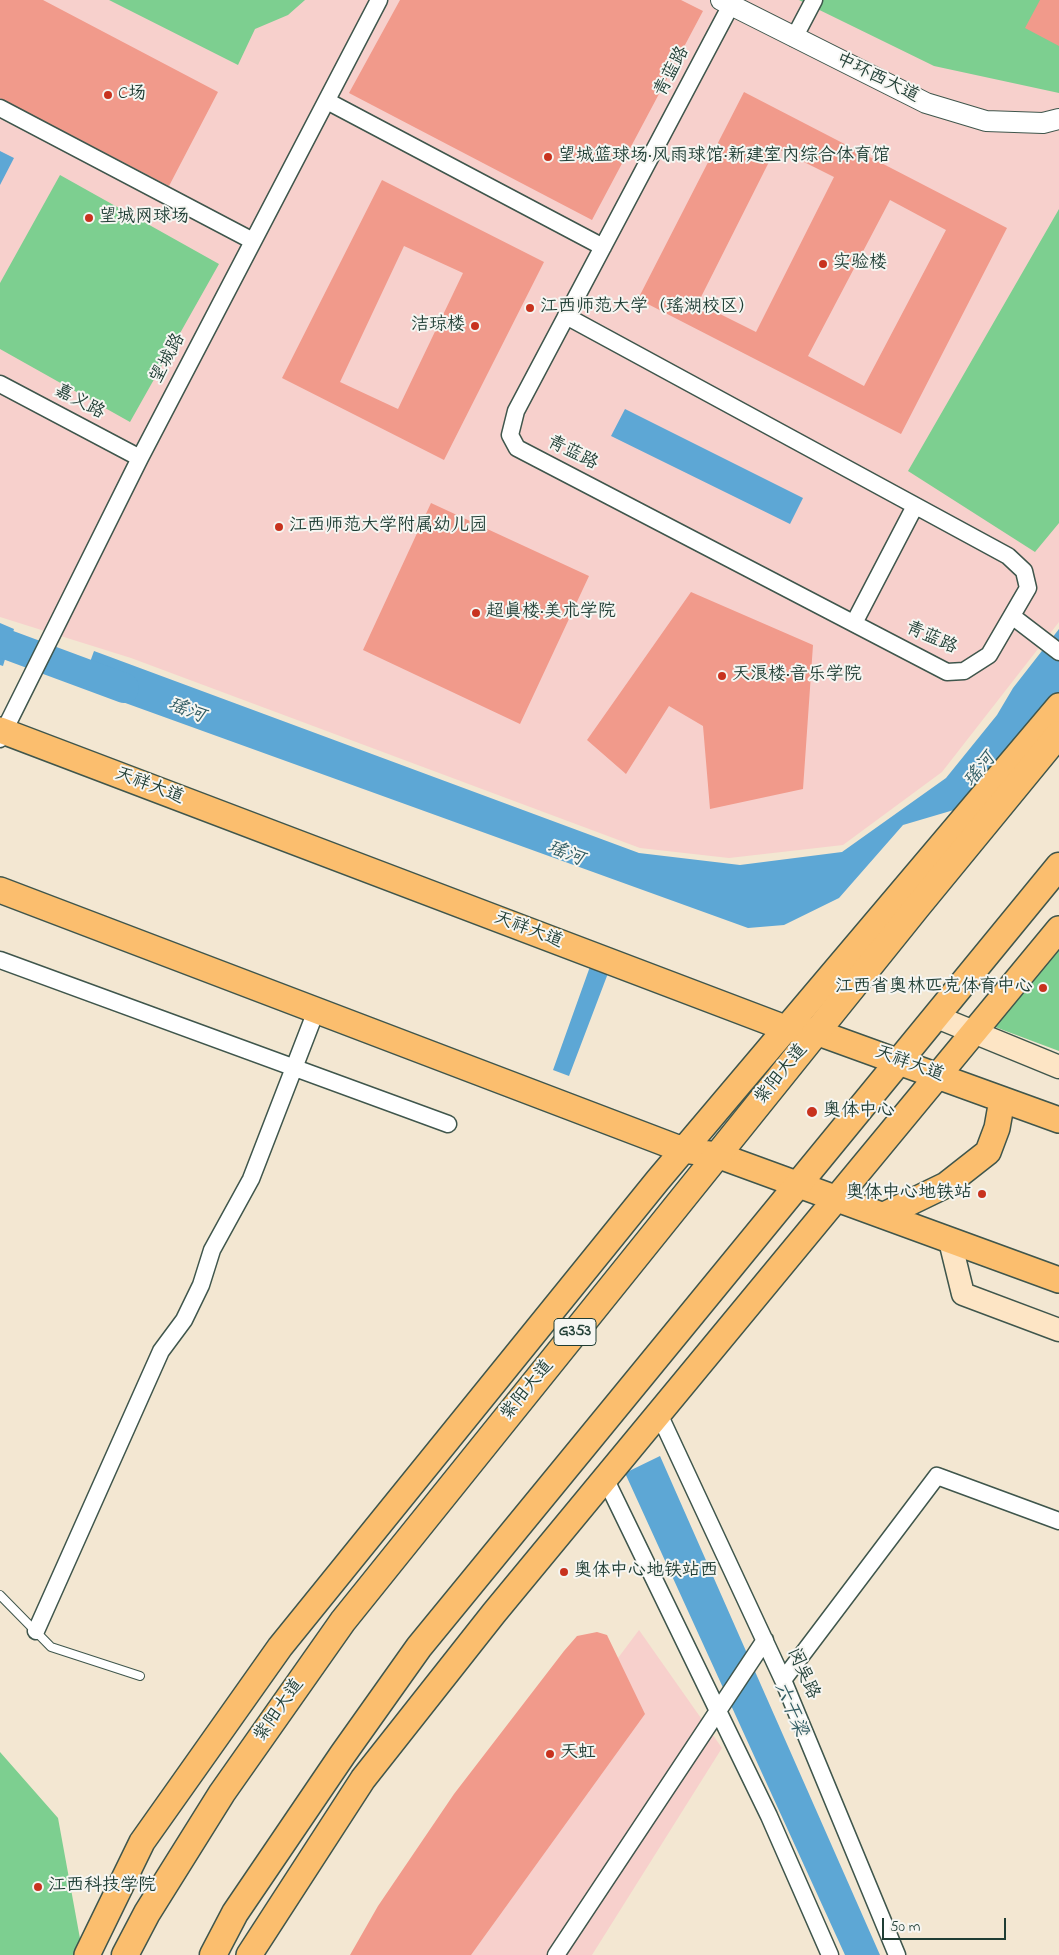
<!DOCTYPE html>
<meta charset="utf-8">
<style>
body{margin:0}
#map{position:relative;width:1059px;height:1955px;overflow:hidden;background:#f3e7d2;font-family:"Indie Flower",sans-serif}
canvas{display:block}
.scale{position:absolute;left:882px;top:1918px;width:124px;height:22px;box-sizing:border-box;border:2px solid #1f3d34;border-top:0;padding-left:6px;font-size:15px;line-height:18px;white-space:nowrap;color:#1f3d34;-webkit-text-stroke:4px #f6f6f2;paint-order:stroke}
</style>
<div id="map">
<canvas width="1059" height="1955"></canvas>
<div class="scale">50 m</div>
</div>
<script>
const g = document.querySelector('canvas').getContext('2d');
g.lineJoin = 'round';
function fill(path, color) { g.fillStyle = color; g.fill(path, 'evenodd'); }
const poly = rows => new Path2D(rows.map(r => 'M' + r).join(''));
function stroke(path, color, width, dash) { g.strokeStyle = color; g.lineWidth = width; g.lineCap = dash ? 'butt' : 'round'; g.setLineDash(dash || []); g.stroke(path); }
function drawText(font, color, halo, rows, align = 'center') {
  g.font = font + ' "Indie Flower","LXGW WenKai TC",sans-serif'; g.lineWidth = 4; g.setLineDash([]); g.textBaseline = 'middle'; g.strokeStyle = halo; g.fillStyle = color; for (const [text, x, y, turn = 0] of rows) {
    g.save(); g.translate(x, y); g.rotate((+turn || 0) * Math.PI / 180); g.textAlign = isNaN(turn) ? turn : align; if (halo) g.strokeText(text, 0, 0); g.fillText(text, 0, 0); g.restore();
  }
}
const built = poly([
 [0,0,1059,0,1059,622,942,772,843,845,729,858,640,848,131,658,0,617],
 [639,1630,722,1748,592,1955,395,1955]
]);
const green = poly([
 [109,0,305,0,288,15,255,29,238,65],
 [799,0,1059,0,1059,93,934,66],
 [60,175,219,264,130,422,0,349,0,283],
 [1059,209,1059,523,1035,552,908,471],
 [1059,950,1059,1051,995,1027],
 [0,1752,58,1818,83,1955,0,1955]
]);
const water = poly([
 [0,151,14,158,0,185],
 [625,409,803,498,790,524,611,436],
 [0,623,14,629,3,666,0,665],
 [1059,629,1059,692,964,807,903,825,839,898,784,925,748,928,81,687,94,651,639,853,740,865,842,852,946,778,997,715,1013,688],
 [592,961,610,968,569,1076,553,1070],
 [660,1456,880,1955,845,1955,625,1473]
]);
const river = poly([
 [0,642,124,688]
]);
const building = poly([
 [0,0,43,0,218,92,169,186,0,98],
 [400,0,681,0,703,11,592,220,349,93],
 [1040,0,1059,0,1059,46,1025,28],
 [744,92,1007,228,901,434,638,299],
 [776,148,834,177,756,332,698,303],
 [890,200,946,230,864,386,808,356],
 [382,180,544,262,444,460,282,378],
 [404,246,463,273,398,409,340,382],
 [431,503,589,576,520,724,363,650],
 [691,592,813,645,803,789,710,809,703,726,669,706,626,774,587,740],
 [597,1632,607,1635,645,1714,471,1955,350,1955,378,1906,454,1794,564,1651,577,1636]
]);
const service = poly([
 [0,1595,51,1647,140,1676]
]);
const minor = poly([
 [794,38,814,0],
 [327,101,603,247],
 [0,108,253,241],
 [566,316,1008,556,1024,571,1028,588,989,655,964,671,947,672,517,448,510,435,516,411,731,5],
 [0,384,140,458],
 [1012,616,1059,652],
 [854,623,915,506],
 [0,739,140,458,379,0],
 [0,960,448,1124],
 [659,1414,783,1680,897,1955],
 [605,1478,769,1816,830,1955],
 [36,1631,161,1351,184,1320,201,1285,212,1250,251,1179,316,1011],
 [783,1680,937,1476,1059,1521],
 [556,1955,765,1640]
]);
const tertiary = poly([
 [721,0,926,103,986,121,1043,123,1059,119]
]);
const secondary = poly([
 [937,1017,1059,1067],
 [950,1241,963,1294,1059,1330]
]);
const primary = poly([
 [0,730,785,1028,816,1032,1059,1120],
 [0,890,683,1150,717,1155,1059,1280],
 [884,1215,946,1185,988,1152,997,1128,1002,1100],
 [87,1955,142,1842,280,1647,658,1180,1059,706],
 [249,1955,363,1779,494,1613,1059,929]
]);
const trunk = poly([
 [125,1955,147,1913,222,1793,343,1621,917,907,1059,734],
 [213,1955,235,1913,343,1754,419,1647,1059,866]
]);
const markers = [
 [108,95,5,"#c8321e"],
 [548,157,5,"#c8321e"],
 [89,218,5,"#c8321e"],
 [823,264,5,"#c8321e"],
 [530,308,5,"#c8321e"],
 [475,326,5,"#c8321e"],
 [279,527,5,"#c8321e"],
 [476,613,5,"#c8321e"],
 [722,676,5,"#c8321e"],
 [1043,988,5,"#c8321e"],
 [812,1112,6,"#c8321e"],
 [982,1194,5,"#c8321e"],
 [564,1572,5,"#c8321e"],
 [550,1754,5,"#c8321e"],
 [38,1887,5,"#c8321e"]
];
const shields = [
 [575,1332,42]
];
const shieldNames = [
 ["G353",575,1332]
];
const streetNames = [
 ["青蓝路",673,72,-62],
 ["中环西大道",877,79,26],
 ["望城路",169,359,-62],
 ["嘉义路",79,403,28],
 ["青蓝路",572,454,27],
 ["青蓝路",931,639,24],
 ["天祥大道",149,787,21],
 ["天祥大道",528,931,21],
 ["天祥大道",909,1065,20],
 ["紫阳大道",782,1075,-51],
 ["紫阳大道",528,1391,-51],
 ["闵吴路",802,1674,66],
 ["紫阳大道",280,1711,-55]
];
const poiNames = [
 ["C场",118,95],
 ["望城篮球场·风雨球馆·新建室内综合体育馆",558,157],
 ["望城网球场",99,218],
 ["实验楼",833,264],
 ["江西师范大学（瑶湖校区）",540,308],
 ["洁琼楼",465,326,"right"],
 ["江西师范大学附属幼儿园",289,527],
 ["超真楼·美术学院",486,613],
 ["天浪楼·音乐学院",732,676],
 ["江西省奥林匹克体育中心",1033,988,"right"],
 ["奥体中心",823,1112],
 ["奥体中心地铁站",972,1194,"right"],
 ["奥体中心地铁站西",574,1572],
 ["天虹",560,1754],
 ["江西科技学院",48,1887]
];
const waterNames = [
 ["瑶河",186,712,21],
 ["瑶河",981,771,-51],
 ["瑶河",565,855,21],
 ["六干梁",789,1710,67]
];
fill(built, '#f7d0cc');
fill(green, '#7dcf90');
fill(water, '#5da7d5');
stroke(river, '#5da7d5', 30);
fill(building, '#f19a8b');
stroke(service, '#3f564c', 10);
stroke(minor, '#3f564c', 19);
stroke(tertiary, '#3f564c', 22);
stroke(secondary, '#3f564c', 25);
stroke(primary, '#3f564c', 28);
stroke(trunk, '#3f564c', 29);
stroke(service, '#fff', 8);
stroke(minor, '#fff', 16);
stroke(tertiary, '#fff', 20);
stroke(secondary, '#fde5c5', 22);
stroke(primary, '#fbbe6e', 25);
stroke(trunk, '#fbbe6e', 26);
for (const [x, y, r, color] of markers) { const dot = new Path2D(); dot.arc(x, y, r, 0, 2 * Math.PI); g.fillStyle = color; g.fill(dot); stroke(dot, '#f6f6f2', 2); }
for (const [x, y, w] of shields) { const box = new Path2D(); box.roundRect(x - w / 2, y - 13.5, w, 27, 4); g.fillStyle = '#f6f6f2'; g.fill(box); stroke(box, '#1f3d34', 1); }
drawText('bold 16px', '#1f3d34', null, shieldNames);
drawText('18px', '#1f3d34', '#f6f6f2', streetNames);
drawText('18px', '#1f3d34', '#f6f6f2', poiNames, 'left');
drawText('italic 19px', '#325d64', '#f6f6f2', waterNames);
</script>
